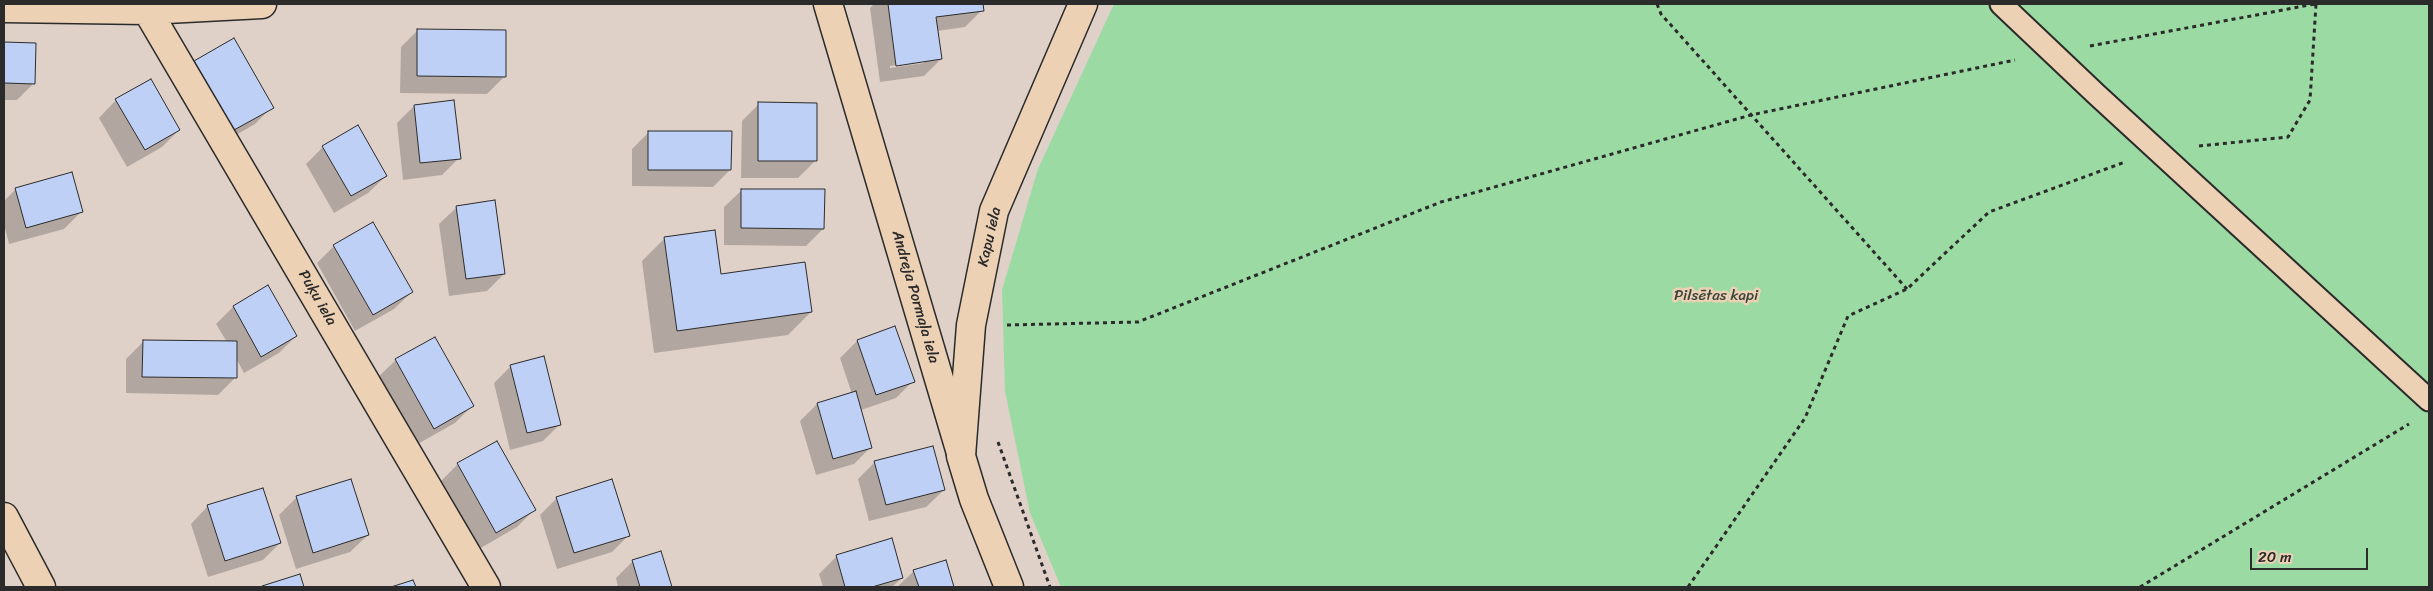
<!DOCTYPE html>
<meta charset="utf-8">
<style>
body{margin:0}
#map{position:relative;width:2433px;height:591px;overflow:hidden;background:#dfd1c8;font-family:Sriracha,sans-serif}
canvas{display:block}
.frame{position:absolute;inset:0;border:5px solid #2b2b2b;pointer-events:none}
.scale{position:absolute;left:2250px;top:548px;width:118px;height:22px;box-sizing:border-box;border:2px solid #2b2b2b;border-top:0;padding-left:6px;font-size:15px;line-height:18px;white-space:nowrap;color:#2b2b2b;-webkit-text-stroke:4px #edd1b4;paint-order:stroke}
</style>
<div id="map">
<canvas width="2433" height="591"></canvas>
<div class="frame"></div>
<div class="scale">20 m</div>
</div>
<script>
const g = document.querySelector('canvas').getContext('2d');
g.lineJoin = 'round';
function fill(path, color) { g.fillStyle = color; g.fill(path, 'evenodd'); }
const poly = rows => new Path2D(rows.map(r => 'M' + r).join(''));
function stroke(path, color, width, dash) { g.strokeStyle = color; g.lineWidth = width; g.lineCap = dash ? 'butt' : 'round'; g.setLineDash(dash || []); g.stroke(path); }
function drawText(font, color, halo, rows, align = 'center') {
  g.font = font + ' Sriracha,sans-serif'; g.lineWidth = 5; g.setLineDash([]); g.textBaseline = 'middle'; g.strokeStyle = halo; g.fillStyle = color; for (const [text, x, y, turn = 0] of rows) {
    g.save(); g.translate(x, y); g.rotate((+turn || 0) * Math.PI / 180); g.textAlign = isNaN(turn) ? turn : align; if (halo) g.strokeText(text, 0, 0); g.fillText(text, 0, 0); g.restore();
  }
}
const green = poly([
 [1114,4,2429,4,2429,587,1061,587,1030,513,1005,391,1002,290,1038,169]
]);
const shadow = poly([
 [874,4,982,4,982,10,965,27,937,31,941,59,924,76,880,82,870,8],
 [924,61,924,63,890,68,890,66],
 [418,30,504,77,487,94,400,93,401,47],
 [4,44,34,44,34,83,17,100,4,100],
 [195,62,272,107,255,124,217,146,178,79],
 [116,100,179,130,162,147,127,167,99,118],
 [759,104,815,161,798,178,741,178,742,121],
 [414,106,459,158,442,175,403,180,397,123],
 [649,132,730,170,713,187,632,186,632,149],
 [323,147,386,176,368,193,334,213,306,164],
 [16,189,81,212,64,229,9,244,4,224,4,201],
 [742,190,823,229,806,246,724,245,724,207],
 [457,207,504,274,487,291,449,296,439,224],
 [664,239,720,276,811,312,788,335,654,353,642,261],
 [334,246,412,292,394,309,355,331,317,263],
 [233,307,296,336,279,353,244,373,236,358,236,377,218,395,126,393,126,359,143,342,227,342,216,324],
 [434,338,472,406,455,423,416,445,378,377,396,360],
 [857,341,913,381,896,398,861,410,871,447,854,464,816,475,800,421,817,404,852,394,840,358],
 [511,366,560,424,543,441,510,450,494,383],
 [496,443,534,510,517,527,479,549,441,481,458,464],
 [875,462,944,490,926,507,869,521,858,479],
 [350,481,368,535,350,552,296,569,279,515,296,498],
 [557,498,629,535,612,552,557,569,540,515],
 [208,506,280,543,263,560,208,577,191,524],
 [891,540,902,578,892,587,823,587,819,574,836,557],
 [660,553,671,587,618,587,616,578,633,561],
 [945,562,953,587,897,587,914,571]
]);
const building = poly([
 [888,4,983,4,984,11,936,17,942,59,896,66,888,4],
 [417,29,506,30,506,77,417,76,417,29],
 [234,38,274,108,234,130,194,61,234,38],
 [4,42,36,43,35,84,4,83,4,42],
 [151,79,180,130,145,150,115,99,151,79],
 [454,100,461,159,420,163,414,105,454,100],
 [758,102,817,103,817,161,758,161,758,102],
 [358,125,387,176,351,196,322,146,358,125],
 [648,131,732,131,731,170,648,170,648,131],
 [72,172,83,212,26,228,15,188,72,172],
 [741,189,825,189,824,229,741,228,741,189],
 [495,200,505,274,466,279,456,206,495,200],
 [373,222,413,292,373,315,333,245,373,222],
 [715,230,721,274,805,262,812,312,677,331,664,237,715,230],
 [268,285,297,336,261,357,233,306,268,285],
 [895,326,915,382,876,395,857,340,895,326],
 [435,337,474,406,434,429,395,359,435,337],
 [143,340,237,341,237,378,142,377,143,340],
 [544,356,561,425,527,433,510,365,544,356],
 [856,391,872,448,833,459,817,403,856,391],
 [497,441,536,510,496,533,457,463,497,441],
 [933,446,945,490,886,505,874,461,933,446],
 [351,479,369,535,313,553,296,496,351,479],
 [612,479,630,536,574,553,556,497,612,479],
 [263,488,281,543,225,561,207,505,263,488],
 [892,538,903,578,872,587,845,587,836,555,892,538],
 [661,551,672,587,640,587,632,560,661,551],
 [946,560,954,587,919,587,913,570,946,560],
 [300,574,304,587,262,587,262,586,300,574],
 [413,580,416,587,391,587,413,580]
]);
const path = poly([
 [1657,4,1661,14,1907,289],
 [2090,46,2315,4],
 [2199,146,2288,137,2310,100,2316,4],
 [1007,325,1138,322,1441,202,1751,115,2015,60],
 [998,442,1050,587],
 [1688,587,1805,418,1848,316,1907,289,1989,212,2125,162],
 [2140,587,2409,424]
]);
const service = poly([
 [2001,4,2096,94,2429,400]
]);
const minor = poly([
 [828,4,961,453],
 [4,8,147,10,262,4],
 [147,10,486,587],
 [4,517,41,587]
]);
const tertiary = poly([
 [1009,587,974,499,961,456,971,325,994,211,1083,4]
]);
const streetNames = [
 ["Kapu iela",990,237,-77],
 ["Andreja Pormaļa iela",915,297,74],
 ["Puķu iela",317,298,60]
];
const parkNames = [
 ["Pilsētas kapi",1716,296]
];
fill(green, '#9cdaa3');
fill(shadow, '#0003');
fill(building, '#bfd0f6');
stroke(building, '#2b2b2b', 1);
stroke(service, '#2b2b2b', 25);
stroke(minor, '#2b2b2b', 31);
stroke(tertiary, '#2b2b2b', 31);
stroke(path, '#2b2b2b', 3, [4, 4]);
stroke(service, '#edd1b4', 21);
stroke(minor, '#edd1b4', 28);
stroke(tertiary, '#edd1b4', 28);
drawText('15px', '#2b2b2b', '#edd1b4', streetNames);
drawText('15px', '#3c453d', '#edd1b4', parkNames);
</script>
